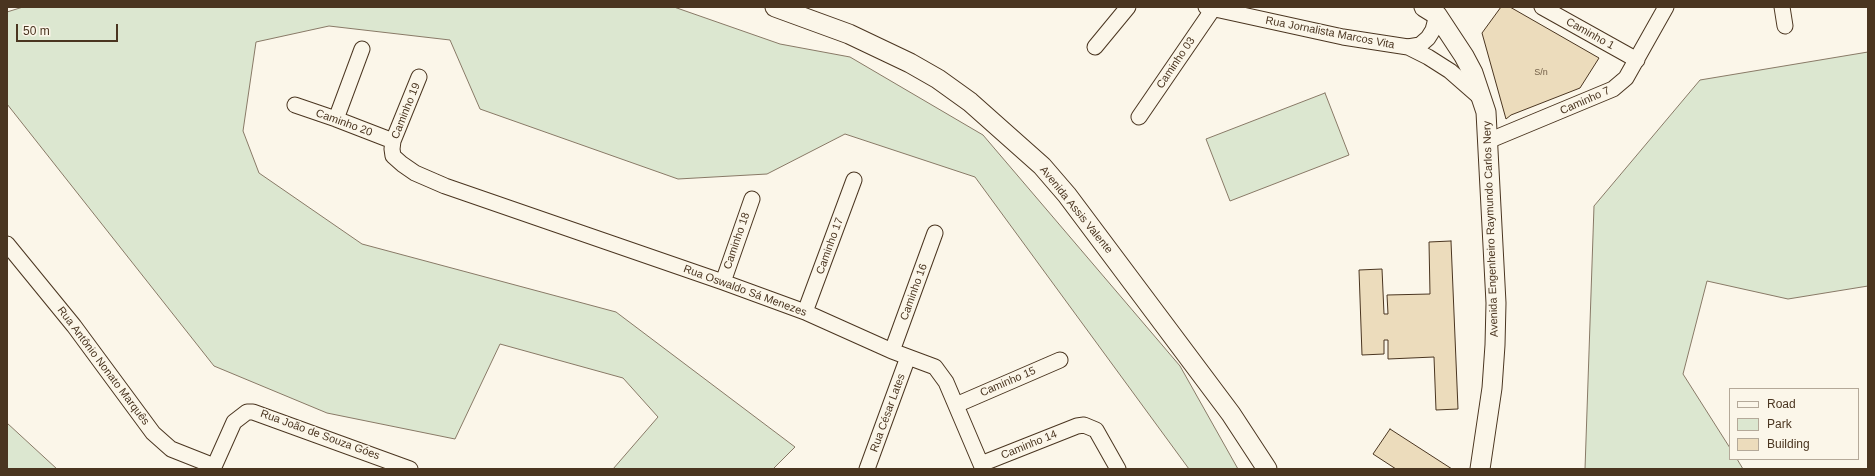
<!DOCTYPE html>
<meta charset="utf-8">
<style>
body{margin:0}
#map{position:relative;width:1875px;height:476px;overflow:hidden;background:#fbf6e9;font-family:Arial,sans-serif}
canvas{display:block}
.frame{position:absolute;inset:0;border:8px solid #4a3520;pointer-events:none}
.legend{position:absolute;left:1729px;top:388px;width:130px;height:72px;box-sizing:border-box;background:#fbf6e9;border:1px solid #b4a999;margin:0;padding:5px 7px;list-style:none;font-size:12px;color:#4a3520}
.legend li{display:flex;align-items:center;gap:8px;height:20px}
.legend b{width:20px;border:1px solid #b4a999}
.scale{position:absolute;left:16px;top:24px;width:102px;height:18px;box-sizing:border-box;border:2px solid #4a3520;border-top:0;padding-left:5px;font-size:12px;line-height:14px;white-space:nowrap;color:#4a3520;-webkit-text-stroke:3px #fbf6e9;paint-order:stroke}
</style>
<div id="map">
<canvas width="1875" height="476"></canvas>
<div class="frame"></div>
<ul class="legend">
<li><b style="height:5px;background:#fbf6e9"></b>Road</li>
<li><b style="height:11px;background:#dce7d0"></b>Park</li>
<li><b style="height:11px;background:#ecdcbc"></b>Building</li>
</ul>
<div class="scale">50 m</div>
</div>
<script>
const g = document.querySelector('canvas').getContext('2d');
g.lineJoin = 'round';
function fill(path, color) { g.fillStyle = color; g.fill(path, 'evenodd'); }
const poly = rows => new Path2D(rows.map(r => 'M' + r).join(''));
function stroke(path, color, width, dash) { g.strokeStyle = color; g.lineWidth = width; g.lineCap = dash ? 'butt' : 'round'; g.setLineDash(dash || []); g.stroke(path); }
function drawText(font, color, halo, rows, align = 'center') {
  g.font = font + ' Arial,sans-serif'; g.lineWidth = 3; g.setLineDash([]); g.textBaseline = 'middle'; g.strokeStyle = halo; g.fillStyle = color; for (const [text, x, y, turn = 0] of rows) {
    g.save(); g.translate(x, y); g.rotate((+turn || 0) * Math.PI / 180); g.textAlign = isNaN(turn) ? turn : align; if (halo) g.strokeText(text, 0, 0); g.fillText(text, 0, 0); g.restore();
  }
}
const green = poly([
 [23,7,674,7,780,44,850,57,983,135,1180,366,1238,469,1189,469,975,177,845,134,767,174,678,179,480,109,450,40,329,26,256,42,243,131,259,173,362,244,616,312,795,447,773,469,613,469,658,417,623,378,500,344,455,439,327,413,214,366,7,104,7,12,23,7],
 [1868,52,1868,286,1788,299,1707,281,1683,374,1730,448,1730,459,1737,459,1743,469,1585,469,1594,206,1700,80,1868,52],
 [1325,93,1349,155,1230,201,1206,139,1325,93],
 [7,423,57,469,7,469,7,423]
]);
const building = poly([
 [1501,7,1510,7,1599,58,1580,88,1511,115,1506,119,1482,33,1501,7],
 [1451,241,1458,409,1436,410,1434,357,1388,359,1388,340,1384,340,1384,354,1362,355,1359,270,1382,269,1384,314,1388,314,1387,295,1430,294,1429,242,1451,241],
 [1390,429,1452,469,1396,469,1373,454,1390,429]
]);
const minor = poly([
 [1206,7,1343,37,1408,47,1428,57,1450,71,1482,99],
 [1542,7,1637,60],
 [1782,7,1785,26],
 [1095,47,1128,7],
 [1408,47,1420,45,1428,38,1433,30,1437,15],
 [419,77,393,141,392,149,393,156,402,164,415,173,445,186,723,282,805,312,892,351,935,367,946,382,983,469],
 [295,105,336,119,393,141],
 [1139,117,1213,9],
 [336,119,362,49],
 [1488,141,1613,89,1626,78,1666,7],
 [7,244,74,326,153,433,171,449,214,466],
 [723,282,752,199],
 [805,312,854,180],
 [892,351,935,233],
 [956,405,1060,360],
 [981,464,1077,426,1084,425,1096,430,1118,469],
 [213,469,234,422,247,412,253,412,410,469],
 [867,469,908,357]
]);
const major = poly([
 [775,7,849,34,910,63,938,79,970,102,1042,166,1067,195,1231,414,1267,469],
 [1424,7,1437,15,1464,56,1473,73,1486,112,1496,303,1495,345,1492,388,1480,469]
]);
const numberNames = [
 ["S/n",1541,73]
];
const streetNames = [
 ["Rua Jornalista Marcos Vita",1330,33,11],
 ["Caminho 1",1590,34,29],
 ["Caminho 03",1176,63,-56],
 ["Caminho 7",1585,101,-24],
 ["Caminho 19",406,111,-68],
 ["Caminho 20",344,123,20],
 ["Avenida Assis Valente",1076,210,51],
 ["Avenida Engenheiro Raymundo Carlos Nery",1491,229,-92],
 ["Caminho 18",737,241,-71],
 ["Caminho 17",830,246,-70],
 ["Rua Oswaldo Sá Menezes",745,291,20],
 ["Caminho 16",914,292,-70],
 ["Rua Antônio Nonato Marquês",103,366,53],
 ["Caminho 15",1008,382,-23],
 ["Rua César Lates",888,413,-70],
 ["Rua João de Souza Góes",320,435,20],
 ["Caminho 14",1029,445,-22]
];
fill(green, '#dce7d0');
stroke(green, '#887966', 1);
fill(building, '#ecdcbc');
stroke(building, '#4a3520', 1);
stroke(minor, '#4a3520', 17);
stroke(major, '#4a3520', 21);
stroke(minor, '#fbf6e9', 15);
stroke(major, '#fbf6e9', 19);
drawText('9px', '#725f47', null, numberNames);
drawText('11px', '#4a3520', '#fbf6e9', streetNames);
</script>
